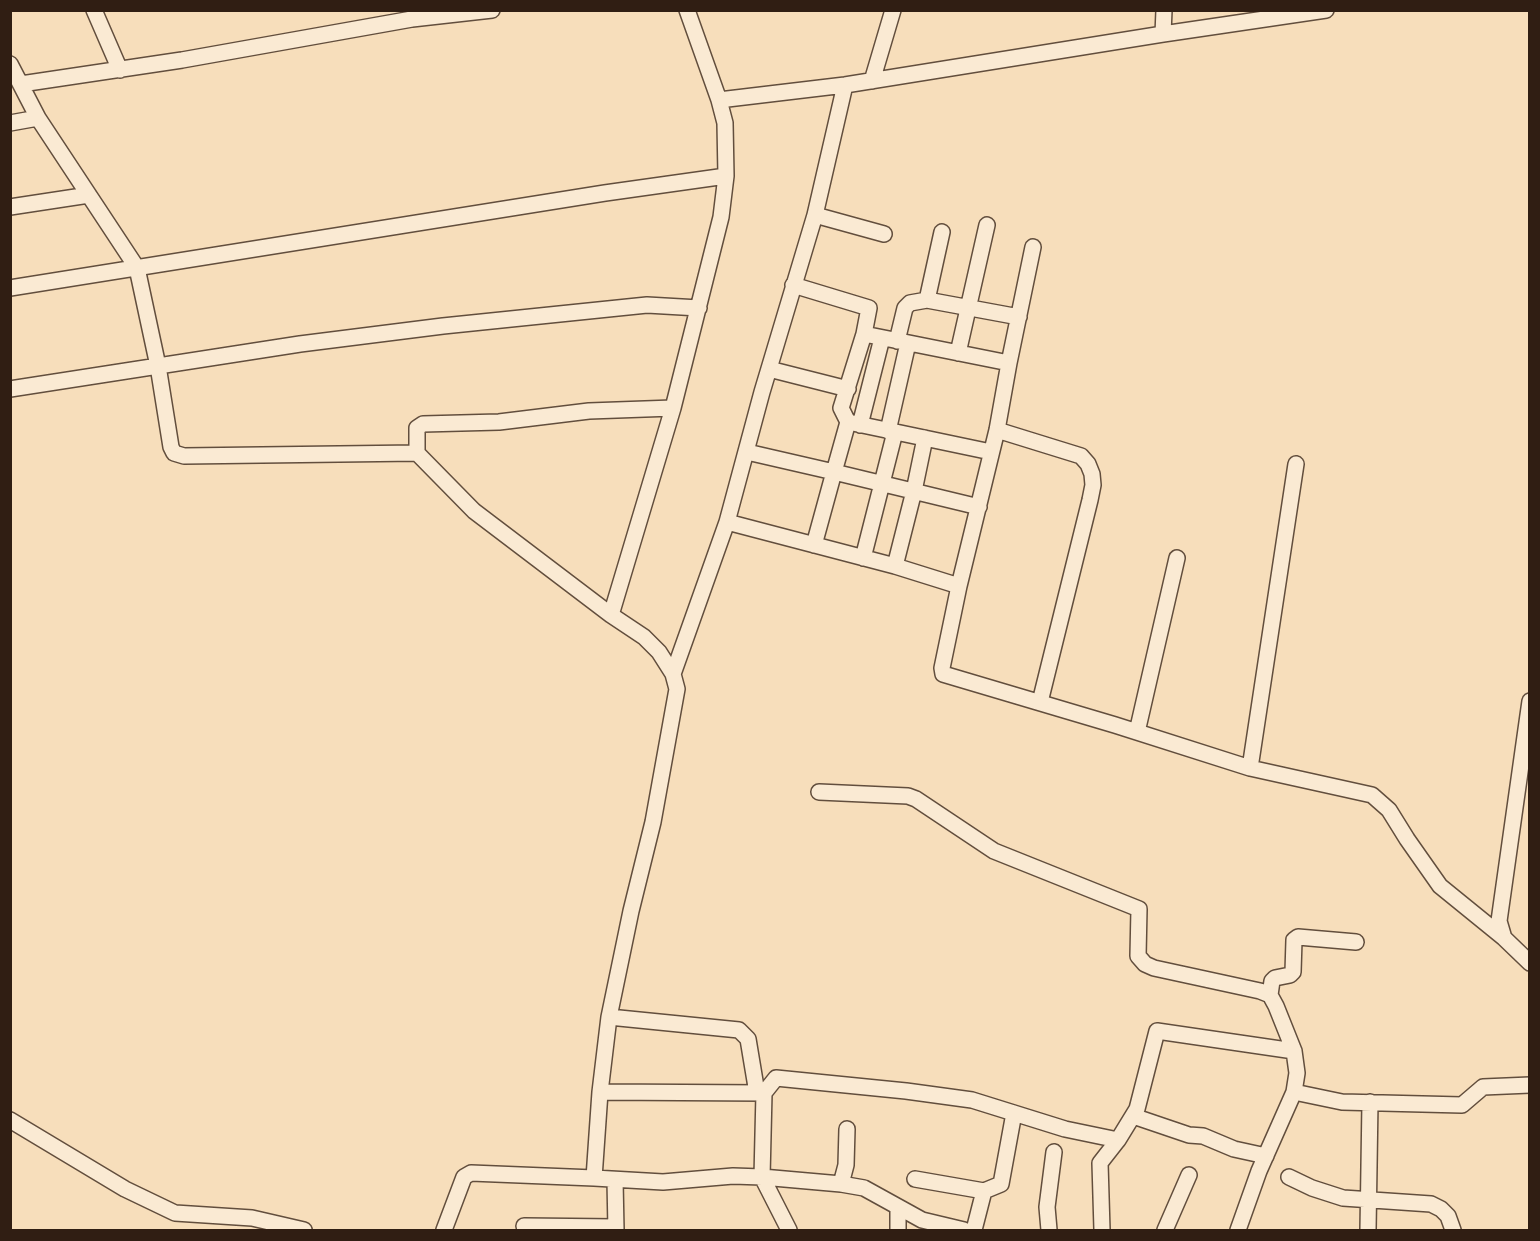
<!DOCTYPE html>
<style>
body{margin:0}
#map{position:relative;width:1540px;height:1241px;overflow:hidden;background:#f7debb;font-family:"Libre Bodoni",serif}
canvas{display:block}
.frame{position:absolute;inset:0;border:12px solid #301e13;pointer-events:none}
</style>
<div id="map">
<canvas width="1540" height="1241"></canvas>
<div class="frame"></div>
</div>
<script>
const g = document.querySelector('canvas').getContext('2d');
g.lineJoin = 'round';
const poly = rows => new Path2D(rows.map(r => 'M' + r).join(''));
function stroke(path, color, width, dash) { g.strokeStyle = color; g.lineWidth = width; g.lineCap = dash ? 'butt' : 'round'; g.setLineDash(dash || []); g.stroke(path); }
const minor = poly([
 [94,10,120,70],
 [1163,34,1164,10],
 [10,64,38,118,137,268,158,366,171,447,174,453,184,456,417,453,474,511,611,615,644,637,659,652,673,674,677,689,653,822,631,911,609,1017,600,1092,594,1178,471,1173,464,1177,444,1230],
 [872,81,893,10],
 [21,84,182,60,412,19,492,10],
 [719,100,845,85,1163,34,1326,10],
 [10,123,38,118],
 [10,207,89,195],
 [815,215,884,234],
 [942,232,927,300,1019,317],
 [793,285,869,308,864,334,1009,363,997,430,959,586,942,668,943,674,1115,725,1250,768,1372,795,1389,810,1407,839,1440,886,1504,938,1530,963],
 [10,288,605,193,726,176],
 [897,341,905,308,910,303,927,300],
 [958,353,987,225],
 [1009,363,1033,247],
 [769,369,848,389],
 [10,389,300,344,443,326,647,305,699,308],
 [848,422,841,408,864,334],
 [860,425,882,338],
 [997,430,1081,456,1088,464,1092,474,1093,485,1090,500,1040,702],
 [888,431,908,343],
 [747,452,834,472,814,545],
 [417,453,417,428,423,424,499,422,589,411,673,408],
 [979,507,834,472,848,422,991,452],
 [727,522,895,566,959,586],
 [863,558,895,432],
 [895,566,914,491,925,438],
 [611,615,673,408,721,217,726,176,725,123,719,100,687,10],
 [673,674,727,522,762,392,815,215,845,85],
 [1137,732,1177,558],
 [1250,768,1296,464],
 [819,792,908,796,916,799,994,851,1139,909,1138,956,1145,964,1154,968,1260,991,1270,995,1276,1006,1294,1051,1297,1073,1294,1092,1259,1171,1238,1230],
 [1504,938,1499,921,1530,701],
 [1270,995,1272,981,1275,978,1290,975,1293,972,1294,940,1298,937,1356,942],
 [609,1017,739,1030,748,1039,757,1093],
 [600,1092,764,1093,776,1078,906,1091,972,1100,1065,1129,1118,1140,1137,1109,1157,1031,1294,1051],
 [1294,1092,1342,1102,1462,1105,1483,1087,1530,1085],
 [764,1093,762,1177,841,1184,864,1188,922,1220,964,1230],
 [1133,1116,1189,1135,1203,1136,1234,1149,1266,1156],
 [10,1120,125,1189,175,1213,252,1218,304,1230],
 [1289,1177,1312,1188,1343,1198,1431,1204,1441,1209,1448,1216,1453,1230],
 [594,1178,663,1182,733,1176,762,1177,789,1230],
 [915,1179,984,1191],
 [615,1180,616,1230],
 [841,1184,846,1165,847,1129],
 [898,1208,898,1230],
 [524,1226,616,1227],
 [974,1230,984,1191,1001,1184,1014,1113],
 [1049,1230,1047,1207,1054,1152],
 [1102,1230,1100,1163,1118,1140],
 [1165,1230,1189,1175],
 [1368,1230,1370,1102]
]);
stroke(minor, '#624e3d', 18);
stroke(minor, '#faead3', 15);
</script>
